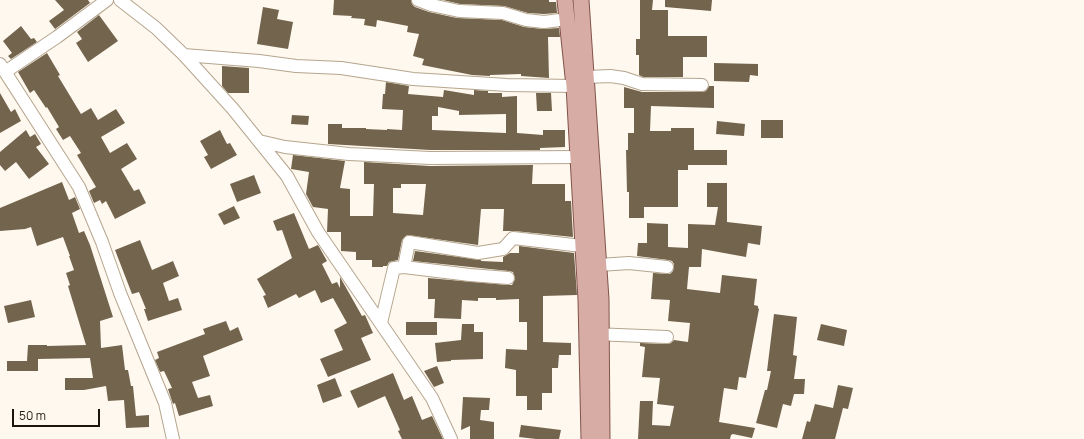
<!DOCTYPE html>
<style>
body{margin:0}
#map{position:relative;width:1084px;height:439px;overflow:hidden;background:#fff8ee;font-family:Manrope,sans-serif}
canvas{display:block}
.scale{position:absolute;left:12px;top:409px;width:88px;height:18px;box-sizing:border-box;border:2px solid #1b150c;border-top:0;padding-left:5px;font-size:12px;line-height:14px;white-space:nowrap;color:#1b150c;-webkit-text-stroke:3px #fff8ee;paint-order:stroke}
</style>
<div id="map">
<canvas width="1084" height="439"></canvas>
<div class="scale">50 m</div>
</div>
<script>
const g = document.querySelector('canvas').getContext('2d');
g.lineJoin = 'round';
function fill(path, color) { g.fillStyle = color; g.fill(path, 'evenodd'); }
const poly = rows => new Path2D(rows.map(r => 'M' + r).join(''));
function stroke(path, color, width, dash) { g.strokeStyle = color; g.lineWidth = width; g.lineCap = dash ? 'butt' : 'round'; g.setLineDash(dash || []); g.stroke(path); }
const building = poly([
 [55,0,88,0,90,3,55,29,49,21,64,10],
 [334,0,411,0,412,4,415,7,429,12,457,18,502,20,524,27,543,29,559,28,560,37,548,37,549,78,521,76,521,74,490,75,490,76,472,75,422,65,424,59,413,56,419,34,407,32,408,26,377,20,376,27,364,25,365,19,351,18,352,16,333,15],
 [443,0,549,0,549,2,556,2,557,13,544,14,528,13,504,6,460,4],
 [640,0,653,0,652,10,668,10,668,36,707,36,707,57,683,57,683,77,643,77,639,75,639,55,636,55,636,39,640,39],
 [665,0,712,0,711,11,665,7],
 [263,7,279,10,277,19,293,22,288,49,257,44],
 [99,15,118,41,88,62,76,43,82,39,77,32],
 [21,26,31,39,34,38,37,42,11,59,8,56,12,53,3,41],
 [47,53,60,75,58,76,81,114,91,108,98,120,116,109,125,123,101,137,110,153,127,143,137,159,121,169,134,191,139,189,146,203,115,219,106,201,102,204,100,200,94,203,89,191,96,187,77,155,81,153,70,136,63,140,56,129,59,127,47,107,46,108,34,90,30,93,18,72],
 [714,63,758,64,758,76,750,75,749,82,714,81],
 [222,66,249,68,249,93,228,93,222,86],
 [386,82,409,86,408,94,443,97,444,90,474,95,474,90,488,91,488,93,502,93,502,97,517,96,517,133,543,135,543,130,565,130,565,147,540,148,540,150,430,150,328,144,328,124,342,124,342,128,366,128,366,129,387,130,387,129,402,130,403,110,382,109,383,94,385,94],
 [438,107,459,111,459,115,506,114,506,133,432,130,432,116,438,116],
 [709,86,714,86,714,108,651,106,650,131,671,131,671,128,694,128,694,150,727,150,727,165,688,165,688,170,678,170,678,207,644,207,644,218,629,218,629,192,627,192,626,150,628,150,628,133,634,133,634,108,624,108,624,87,642,92,702,92,706,91],
 [0,93,11,112,15,109,21,121,0,133],
 [536,93,551,93,552,111,537,111],
 [292,115,309,116,308,125,291,124],
 [761,120,783,120,783,138,761,138],
 [717,121,745,124,744,136,716,134],
 [26,130,30,137,35,134,41,144,36,147,49,164,29,179,16,162,5,171,0,165,0,152],
 [220,130,227,144,230,143,237,155,211,169,204,157,208,155,200,141],
 [293,155,345,161,340,188,350,189,350,216,373,216,374,184,364,184,364,162,430,166,533,165,532,184,565,184,565,201,571,201,573,237,514,231,503,231,504,209,481,209,478,245,481,245,478,245,407,235,402,240,398,260,389,262,387,266,383,266,383,267,372,267,372,260,356,260,356,252,341,251,341,232,327,232,328,209,313,207,306,194,309,172,291,169],
 [401,184,426,184,423,215,393,213,393,188,401,188],
 [254,175,261,193,237,202,230,184],
 [62,182,69,200,75,197,80,209,72,213,79,233,84,231,90,245,113,317,100,321,101,348,122,345,125,370,128,370,131,386,133,386,136,416,149,415,149,427,126,428,124,400,108,401,106,386,84,390,65,390,65,378,93,378,90,358,38,359,38,371,7,371,7,361,27,361,28,345,47,345,47,346,86,345,68,286,70,285,66,273,74,270,69,256,70,256,63,237,37,246,31,227,25,229,0,231,0,208],
 [707,183,727,183,727,222,762,226,760,245,748,243,746,257,702,249,701,267,689,267,687,289,720,293,722,275,757,279,754,305,758,306,758,308,759,309,746,378,739,377,737,390,724,388,719,422,755,428,752,438,733,434,731,435,730,439,638,439,640,401,653,401,652,425,670,426,674,406,657,404,660,378,642,377,645,347,640,346,640,343,667,344,671,343,674,340,688,342,690,323,668,321,670,300,651,299,653,273,670,274,673,271,674,264,672,261,668,260,637,256,638,243,647,243,647,223,668,224,668,247,688,248,688,224,715,225,718,207,707,207],
 [234,206,240,218,224,225,218,214],
 [294,213,309,249,318,245,327,261,322,264,332,284,337,282,340,288,340,277,362,316,365,315,373,333,361,338,371,360,328,377,320,359,343,350,334,330,347,323,333,298,321,303,315,290,299,298,296,294,268,308,263,296,266,295,257,279,292,258,282,230,277,231,273,221],
 [140,240,152,270,173,261,179,276,163,283,169,301,178,298,182,310,148,321,144,309,146,309,139,292,132,294,115,250],
 [519,246,574,253,577,295,543,296,543,342,571,343,571,355,559,355,558,368,552,368,552,393,542,393,542,410,527,410,527,396,516,396,516,370,505,368,506,349,527,350,527,322,519,322,519,299,496,300,496,298,478,298,478,301,462,300,461,319,434,318,435,299,428,299,428,278,508,285,512,285,515,279,513,272,509,271,413,261,415,251,481,260,481,261,503,262,503,257,510,253,519,253],
 [31,300,35,317,8,323,4,306],
 [774,314,797,317,793,355,797,356,794,379,805,379,804,394,794,394,791,406,783,404,777,428,756,423,765,390,767,390,771,371,767,371],
 [226,321,230,331,238,327,243,340,203,356,210,376,192,382,198,398,210,395,213,406,179,416,175,403,173,404,168,389,172,388,164,371,160,372,155,360,159,358,157,352,205,334,203,329],
 [406,322,437,322,437,335,406,335],
 [462,324,474,324,474,332,483,332,483,359,451,360,451,361,437,362,435,343,461,340],
 [821,324,847,330,844,346,817,340],
 [437,366,444,383,434,387,424,371],
 [393,373,404,400,412,396,422,420,432,416,443,439,402,439,398,431,400,430,385,396,358,408,350,391],
 [335,378,342,396,323,403,317,385],
 [838,385,853,388,848,409,843,408,835,439,802,439,807,421,810,422,815,404,833,408],
 [463,397,490,398,489,410,481,410,480,420,494,422,494,439,470,439,470,426,461,430],
 [521,425,561,430,559,439,536,439,519,437]
]);
const minor = poly([
 [120,0,156,28,184,55,233,109,287,176,318,232,432,398,451,439],
 [418,0,431,5,459,11,503,13,526,20,544,22,568,19],
 [184,55,259,61,296,66,341,68,413,79,507,85,574,86],
 [0,64,79,187,102,242,120,293,165,403,173,439],
 [5,72,57,37,107,0],
 [587,77,610,76,624,78,642,84,702,85],
 [259,141,285,147,349,154,430,158,578,157],
 [599,265,629,263,667,267],
 [404,267,409,242,478,253,503,249,513,238,582,246],
 [381,323,394,268,404,267,470,275,508,278],
 [594,334,667,337]
]);
const major = poly([
 [565,0,574,86,586,300,589,439],
 [581,0,601,299,602,439]
]);
fill(building, '#73644e');
stroke(minor, '#b5a58e', 14);
stroke(major, '#835348', 17);
stroke(minor, '#fff', 12);
stroke(major, '#d6aca5', 15);
</script>
